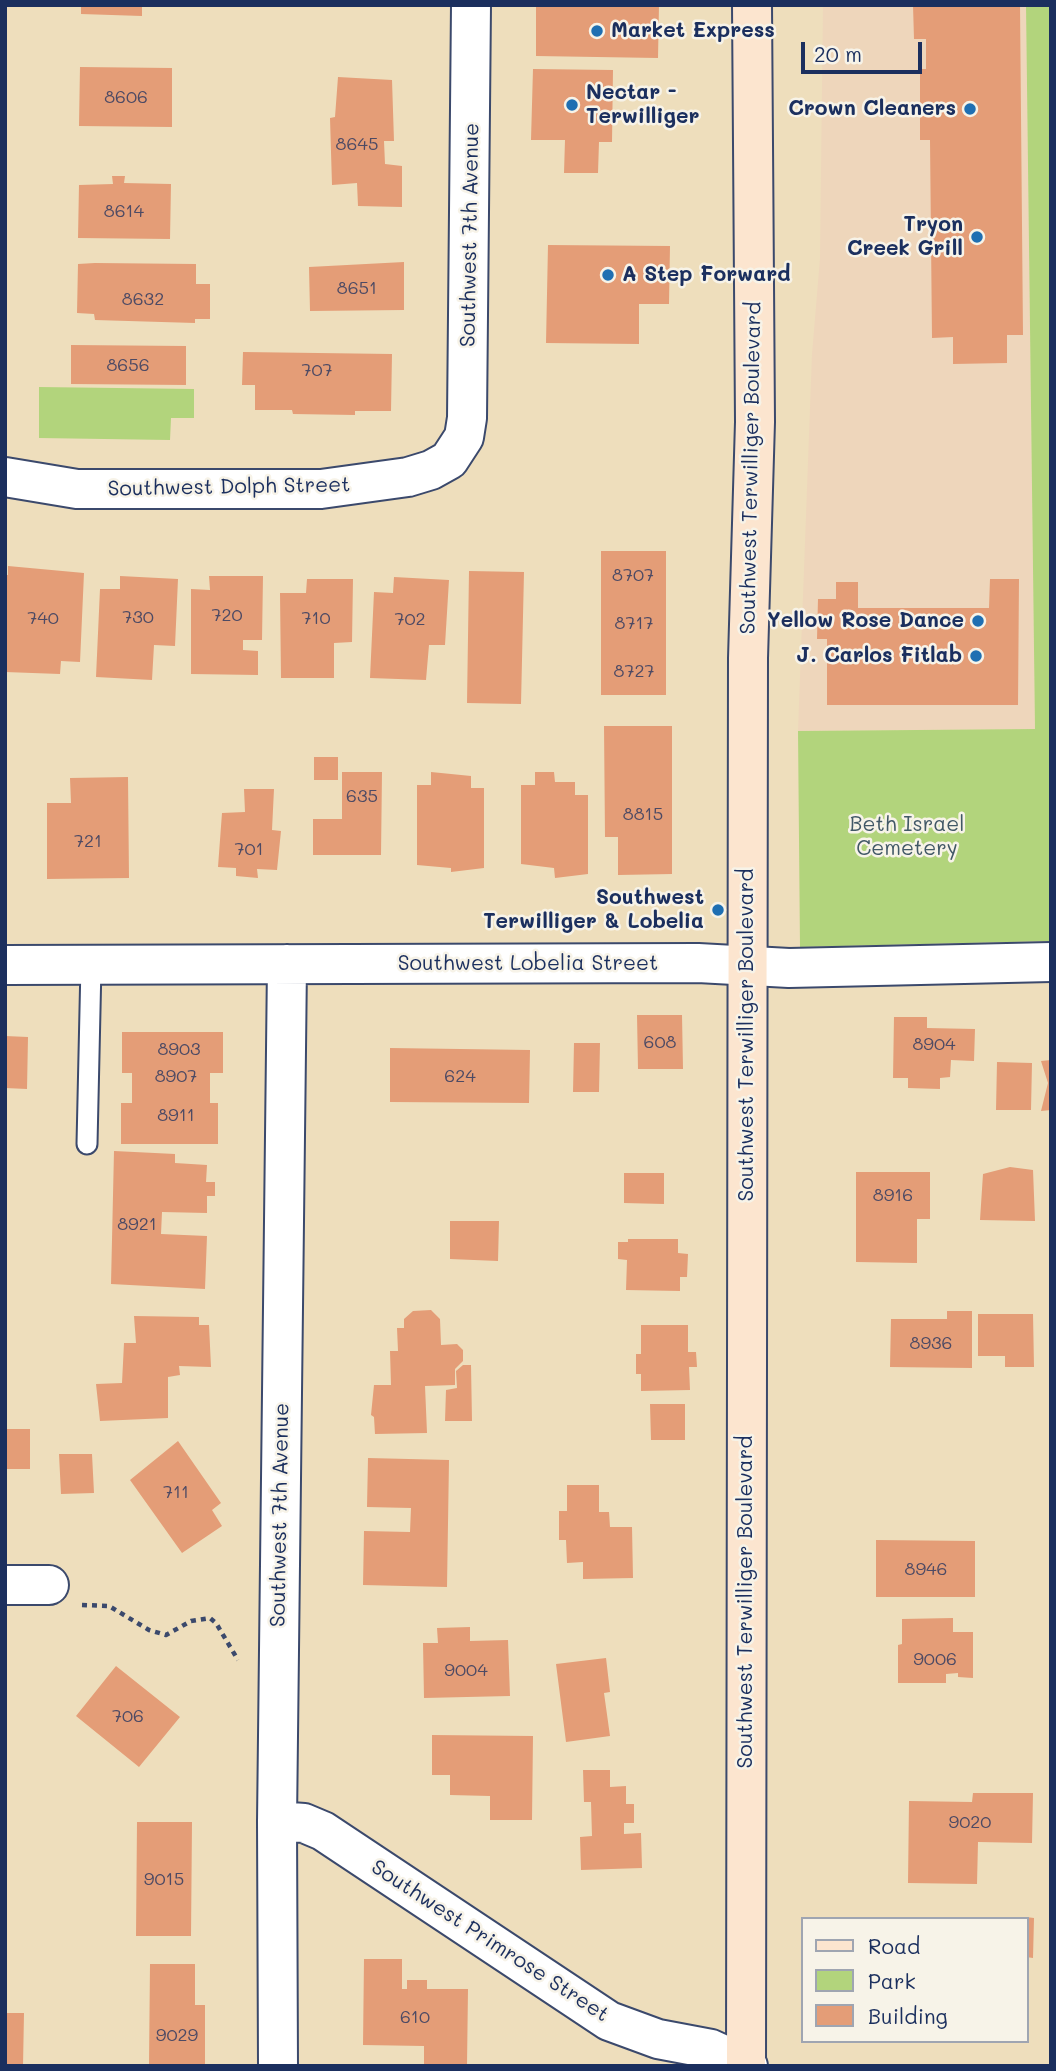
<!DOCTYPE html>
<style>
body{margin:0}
#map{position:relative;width:1056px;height:2071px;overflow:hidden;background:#eedebc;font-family:Mali,sans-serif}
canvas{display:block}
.frame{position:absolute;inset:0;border:7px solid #1b2f5e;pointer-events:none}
.legend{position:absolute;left:801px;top:1917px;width:228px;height:126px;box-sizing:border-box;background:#f7f3e8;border:2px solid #9fa5b1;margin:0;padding:9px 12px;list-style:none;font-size:21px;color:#1b2f5e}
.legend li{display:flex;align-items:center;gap:14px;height:35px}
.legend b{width:35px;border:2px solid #9fa5b1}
.scale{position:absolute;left:801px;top:42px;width:121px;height:32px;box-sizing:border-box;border:4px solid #1b2f5e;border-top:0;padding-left:9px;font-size:21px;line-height:24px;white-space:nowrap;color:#1b2f5e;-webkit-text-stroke:5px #f7f3e8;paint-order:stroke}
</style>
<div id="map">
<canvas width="1056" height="2071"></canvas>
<div class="frame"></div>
<ul class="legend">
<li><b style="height:9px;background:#fce5cf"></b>Road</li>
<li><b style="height:19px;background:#b2d47c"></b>Park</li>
<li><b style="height:19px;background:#e49d77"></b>Building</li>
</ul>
<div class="scale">20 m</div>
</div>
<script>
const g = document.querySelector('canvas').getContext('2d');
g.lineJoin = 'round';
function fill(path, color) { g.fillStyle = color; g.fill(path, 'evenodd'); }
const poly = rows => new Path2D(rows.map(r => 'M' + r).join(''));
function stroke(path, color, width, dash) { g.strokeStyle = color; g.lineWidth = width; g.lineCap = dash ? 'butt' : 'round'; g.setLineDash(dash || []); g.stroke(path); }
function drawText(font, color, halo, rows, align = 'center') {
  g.font = font + ' Mali,sans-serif'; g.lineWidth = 5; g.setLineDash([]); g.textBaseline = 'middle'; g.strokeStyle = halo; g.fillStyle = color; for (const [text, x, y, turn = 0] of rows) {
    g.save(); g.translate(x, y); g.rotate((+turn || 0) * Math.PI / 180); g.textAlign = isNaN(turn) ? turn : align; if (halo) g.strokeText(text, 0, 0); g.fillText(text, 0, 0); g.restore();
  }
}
const built = poly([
 [823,5,1026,5,1035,729,798,731,812,354,820,258]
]);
const green = poly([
 [1026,5,1051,5,1051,941,800,947,798,731,1035,729],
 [39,387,194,389,194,418,171,418,170,440,39,438]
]);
const building = poly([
 [81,5,142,5,142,16,81,14],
 [536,5,659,5,658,58,536,56],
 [913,5,1020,5,1023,335,1007,335,1007,363,953,364,953,337,932,338,930,140,920,140,920,69,926,69,926,39,914,39],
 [80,67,172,68,172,127,79,126],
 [533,69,613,70,612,142,599,142,598,173,564,173,565,140,531,140],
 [338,77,392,80,394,141,384,141,385,164,402,166,402,207,358,206,357,183,332,185,330,118,335,117],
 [112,176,125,176,124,183,171,184,170,239,78,238,79,185,113,184],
 [548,245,670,246,669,304,639,304,639,344,546,343],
 [404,262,404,310,310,311,309,267],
 [95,263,196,264,196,284,210,284,210,319,195,319,195,323,95,320,94,314,77,313,78,264],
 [71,345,186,346,186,385,71,384],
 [243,352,392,354,391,411,355,411,355,415,293,414,292,410,255,410,255,385,242,385],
 [601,551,666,551,666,695,601,695],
 [8,566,84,573,80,662,61,661,60,674,5,672,5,575,8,575],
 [469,571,524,572,521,704,467,703],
 [120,576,178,579,175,646,154,645,152,680,96,677,100,589,120,589],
 [209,576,263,576,262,640,243,640,243,650,258,651,258,675,191,674,191,589,210,590],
 [394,577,449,580,445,645,429,645,426,680,370,678,374,592,393,593],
 [307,579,353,579,352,642,334,643,334,678,281,678,280,593,306,593],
 [990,579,1019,579,1018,705,827,705,827,639,817,639,818,599,836,599,836,582,858,582,858,608,989,608],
 [604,726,672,726,672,874,618,875,618,837,605,837],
 [314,757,338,757,338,780,314,780],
 [342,772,382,772,381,855,313,855,313,819,342,819],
 [431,772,471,776,471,788,484,788,484,868,451,872,451,868,417,865,417,785,431,785],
 [535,772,554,772,555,782,575,782,575,795,588,795,588,874,555,878,554,868,521,864,521,785,535,785],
 [128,777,129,878,47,879,47,803,71,803,70,778],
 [244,789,274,789,272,830,281,831,277,870,257,869,258,878,236,876,236,868,218,867,222,813,245,812],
 [637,1015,682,1015,683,1069,638,1069],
 [894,1017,927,1017,927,1028,975,1029,974,1061,951,1060,950,1077,940,1078,940,1089,908,1088,908,1078,893,1078],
 [122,1032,223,1032,223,1073,210,1073,210,1103,218,1103,218,1144,121,1144,121,1103,132,1103,132,1073,122,1073],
 [5,1036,28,1037,27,1089,5,1088],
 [574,1043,600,1043,599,1092,573,1092],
 [390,1048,530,1050,529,1103,390,1102],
 [1051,1060,1051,1110,1041,1111,1048,1083,1041,1061],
 [997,1062,1032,1063,1031,1110,996,1110],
 [114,1151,175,1154,175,1163,207,1165,206,1182,215,1182,215,1196,207,1196,207,1213,162,1212,161,1234,207,1236,205,1289,111,1284],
 [1010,1167,1033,1170,1035,1221,980,1220,983,1174],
 [856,1172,930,1172,930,1219,917,1219,917,1263,856,1262],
 [624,1173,664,1173,664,1204,624,1203],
 [450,1221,499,1221,498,1261,450,1259],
 [628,1239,678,1239,678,1253,688,1254,687,1277,680,1277,680,1291,626,1290,627,1260,618,1259,618,1242,628,1242],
 [431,1310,440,1319,441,1345,457,1344,463,1350,463,1361,455,1369,455,1385,425,1386,427,1433,375,1434,374,1417,371,1415,374,1385,391,1385,390,1351,398,1351,397,1328,404,1328,404,1319,413,1311],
 [947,1311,972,1311,972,1368,890,1367,891,1319,947,1319],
 [978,1314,1033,1314,1034,1367,1005,1367,1005,1356,978,1356],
 [134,1316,199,1317,199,1325,209,1325,211,1367,179,1366,180,1375,168,1377,168,1418,100,1421,96,1384,122,1383,124,1343,136,1343],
 [641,1325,688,1325,688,1352,696,1352,697,1367,689,1367,690,1390,641,1391,641,1374,636,1374,636,1354,641,1354],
 [463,1365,471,1365,472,1421,445,1421,446,1390,457,1388,456,1371],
 [650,1404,685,1404,685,1440,651,1440],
 [5,1429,30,1429,30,1469,5,1469],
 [178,1441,221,1503,212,1510,222,1526,182,1553,130,1480],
 [59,1454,92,1454,94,1493,61,1494],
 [368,1458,449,1460,447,1587,363,1585,364,1531,410,1532,411,1508,367,1507],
 [567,1485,599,1485,599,1512,609,1512,610,1527,632,1527,633,1578,583,1579,583,1562,567,1563,566,1540,559,1540,559,1511,567,1511],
 [876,1540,975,1541,975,1597,876,1597],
 [953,1618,953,1632,973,1632,973,1678,958,1677,958,1673,946,1674,946,1683,898,1683,898,1645,902,1644,902,1619],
 [470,1627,470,1641,508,1640,510,1696,424,1698,423,1643,438,1643,437,1628],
 [606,1658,610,1692,604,1693,610,1736,566,1742,556,1664],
 [116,1666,180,1717,139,1767,76,1716],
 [432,1735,533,1736,532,1820,490,1820,490,1796,450,1795,450,1775,432,1775],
 [583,1770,610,1770,610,1787,626,1786,626,1804,634,1804,634,1823,624,1823,624,1834,641,1833,642,1868,581,1870,580,1837,592,1836,591,1802,584,1802],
 [973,1793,1033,1793,1032,1843,978,1842,977,1884,908,1883,909,1801,972,1802],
 [137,1822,192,1822,191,1936,136,1936],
 [1026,1917,1034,1918,1033,1958,1026,1957],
 [364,1959,402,1959,402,1989,407,1989,407,1980,427,1980,427,1989,468,1989,467,2065,424,2064,424,2046,363,2045],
 [150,1964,195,1964,195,2005,205,2005,205,2066,149,2066],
 [5,2013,24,2013,23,2066,5,2066]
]);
const path = poly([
 [82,1605,109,1606,149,1630,166,1635,191,1621,210,1618,216,1623,238,1660]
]);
const service = poly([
 [87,1144,91,965]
]);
const minor = poly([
 [5,477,77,489,321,489,408,477,431,470,449,460,464,437,467,418,471,5],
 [5,965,698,963,789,968,1051,962],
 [5,1585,49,1585],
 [277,1821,304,1823,323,1831,609,2021,658,2039,711,2049,748,2066],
 [278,2066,277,1821,287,964]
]);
const secondary = poly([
 [746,2066,748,658,755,422,752,5]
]);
const markers = [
 [597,31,7,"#1f6fb2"],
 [572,105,7,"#1f6fb2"],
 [970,109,7,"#1f6fb2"],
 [977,237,7,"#1f6fb2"],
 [608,275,7,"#1f6fb2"],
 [978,621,7,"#1f6fb2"],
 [976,656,7,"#1f6fb2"],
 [718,910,7,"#1f6fb2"]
];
const numberNames = [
 ["8606",126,97],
 ["8645",357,144],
 ["8614",124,211],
 ["8651",357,288],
 ["8632",143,299],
 ["8656",128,365],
 ["707",317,370],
 ["8707",633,575],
 ["720",227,615],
 ["730",138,617],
 ["740",43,618],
 ["710",316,618],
 ["702",410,619],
 ["8717",634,623],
 ["8727",634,671],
 ["635",362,796],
 ["8815",643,814],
 ["721",88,841],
 ["701",249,849],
 ["608",660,1042],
 ["8904",934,1044],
 ["8903",179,1049],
 ["8907",176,1076],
 ["624",460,1076],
 ["8911",176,1115],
 ["8916",893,1195],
 ["8921",137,1224],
 ["8936",931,1343],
 ["711",176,1492],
 ["8946",926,1569],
 ["9006",935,1659],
 ["9004",466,1670],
 ["706",128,1716],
 ["9020",970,1822],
 ["9015",164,1879],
 ["610",415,2017],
 ["9029",177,2035]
];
const poiNames = [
 ["Market Express",611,31,"left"],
 ["Nectar -",586,93,"left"],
 ["Terwilliger",586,117,"left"],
 ["Crown Cleaners",956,109],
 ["Tryon",963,225],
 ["Creek Grill",963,249],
 ["A Step Forward",622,275,"left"],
 ["Yellow Rose Dance",964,621],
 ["J. Carlos Fitlab",962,656],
 ["Southwest",704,898],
 ["Terwilliger & Lobelia",704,922]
];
const streetNames = [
 ["Southwest 7th Avenue",470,235,-89],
 ["Southwest Terwilliger Boulevard",751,468,-89],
 ["Southwest Dolph Street",229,487,-1],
 ["Southwest Lobelia Street",528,964],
 ["Southwest Terwilliger Boulevard",747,1035,-90],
 ["Southwest 7th Avenue",280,1515,-89],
 ["Southwest Terwilliger Boulevard",746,1602,-90],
 ["Southwest Primrose Street",490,1941,33]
];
const parkNames = [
 ["Beth Israel",907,825],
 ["Cemetery",907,849]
];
fill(built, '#eed6bb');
fill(green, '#b2d47c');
fill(building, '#e49d77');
stroke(service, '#3b496c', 23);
stroke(minor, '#3b496c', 42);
stroke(secondary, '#3b496c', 42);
stroke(path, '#3b496c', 4.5, [5, 5]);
stroke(service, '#fff', 19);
stroke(minor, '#fff', 38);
stroke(secondary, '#fce5cf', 38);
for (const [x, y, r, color] of markers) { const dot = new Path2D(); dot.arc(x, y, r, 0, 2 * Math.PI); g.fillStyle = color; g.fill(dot); stroke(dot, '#f7f3e8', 2.5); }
drawText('18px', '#4d4a64', null, numberNames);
drawText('bold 21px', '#1b2f5e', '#f7f3e8', poiNames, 'right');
drawText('21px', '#1b2f5e', '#f7f3e8', streetNames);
drawText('21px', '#415866', '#f7f3e8', parkNames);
</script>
